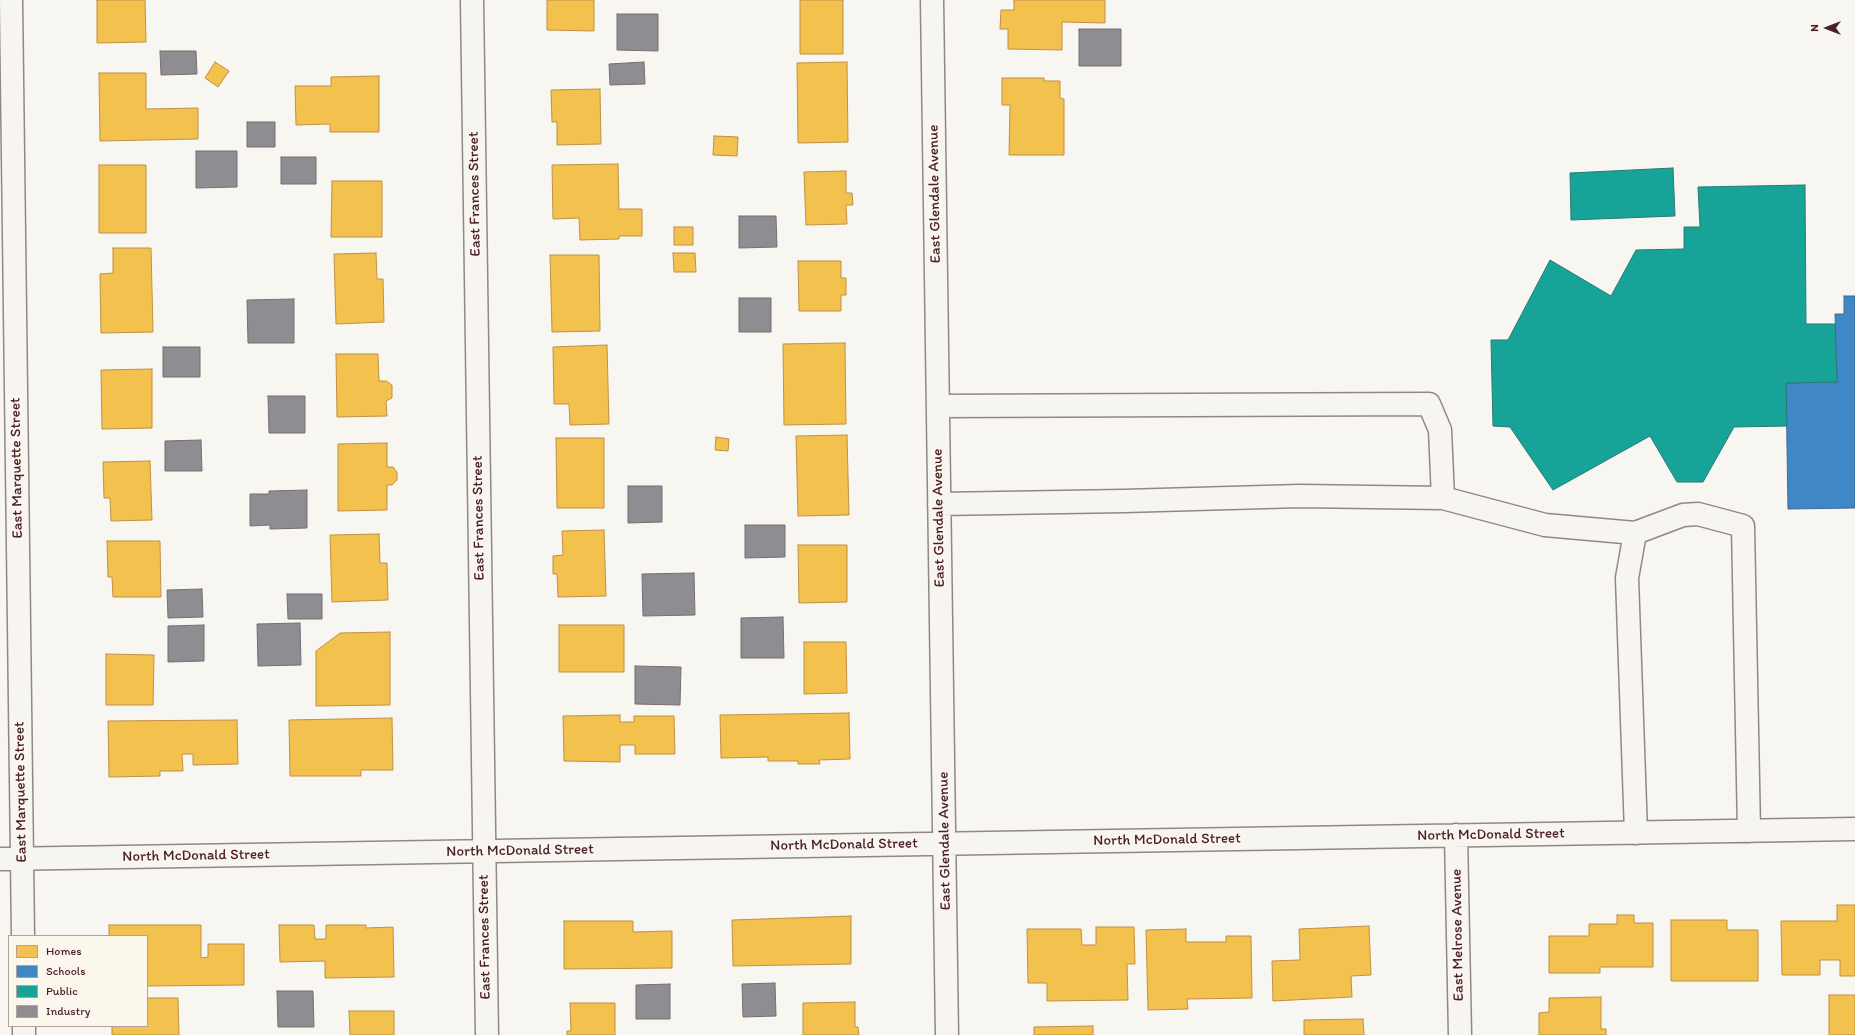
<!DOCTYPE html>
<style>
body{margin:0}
#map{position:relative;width:1855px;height:1035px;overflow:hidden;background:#f8f6f0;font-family:Itim,sans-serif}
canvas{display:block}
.legend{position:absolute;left:8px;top:935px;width:140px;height:92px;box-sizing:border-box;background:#fbf7ec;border:1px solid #b4a19f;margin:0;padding:5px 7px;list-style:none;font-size:12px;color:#4a1f2b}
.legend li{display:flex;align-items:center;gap:8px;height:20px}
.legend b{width:20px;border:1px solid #b4a19f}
.north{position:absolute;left:1807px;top:8px;width:40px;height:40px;-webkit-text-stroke:3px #fbf7ec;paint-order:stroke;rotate:270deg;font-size:11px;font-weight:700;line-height:16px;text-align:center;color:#4a1f2b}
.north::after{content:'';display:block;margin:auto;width:14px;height:18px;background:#4a1f2b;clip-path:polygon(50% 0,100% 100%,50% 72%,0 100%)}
</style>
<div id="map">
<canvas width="1855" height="1035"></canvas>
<ul class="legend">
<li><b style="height:11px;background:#f2c14e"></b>Homes</li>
<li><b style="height:11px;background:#3f88c5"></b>Schools</li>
<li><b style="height:11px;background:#17a398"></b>Public</li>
<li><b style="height:11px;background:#8d8d92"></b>Industry</li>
</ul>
<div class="north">N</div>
</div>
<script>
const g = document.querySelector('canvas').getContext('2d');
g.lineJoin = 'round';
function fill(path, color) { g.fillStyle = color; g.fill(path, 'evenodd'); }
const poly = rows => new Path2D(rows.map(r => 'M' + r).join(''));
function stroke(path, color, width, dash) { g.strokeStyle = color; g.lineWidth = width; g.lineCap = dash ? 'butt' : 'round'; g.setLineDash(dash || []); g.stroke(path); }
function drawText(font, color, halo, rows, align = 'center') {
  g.font = font + ' Itim,sans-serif'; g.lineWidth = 4; g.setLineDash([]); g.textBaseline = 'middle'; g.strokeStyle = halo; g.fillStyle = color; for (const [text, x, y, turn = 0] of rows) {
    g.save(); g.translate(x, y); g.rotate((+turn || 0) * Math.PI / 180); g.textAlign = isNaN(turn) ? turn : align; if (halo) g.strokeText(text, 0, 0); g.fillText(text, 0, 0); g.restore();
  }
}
const homes = poly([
 [97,0,145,0,146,42,97,43,97,0],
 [547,0,594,0,594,31,547,30,547,0],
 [800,0,843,0,843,54,800,54,800,0],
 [1014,0,1105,0,1105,23,1062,22,1062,50,1008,49,1008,29,1000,29,1001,10,1014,10,1014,0],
 [215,62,229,71,218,87,205,78,215,62],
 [847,62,848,142,798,143,797,63,847,62],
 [99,73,146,73,146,109,198,108,198,139,100,141,99,73],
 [379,76,379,132,330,132,330,124,296,125,295,86,331,86,331,77,379,76],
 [1002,78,1044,78,1044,81,1060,81,1060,98,1064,99,1064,155,1009,155,1010,105,1002,105,1002,78],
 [600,89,601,144,557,145,557,122,552,122,551,90,600,89],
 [714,136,738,137,737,156,713,155,714,136],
 [618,164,619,209,642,209,642,236,619,236,619,239,580,240,579,218,553,219,552,165,618,164],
 [99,165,146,165,146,233,99,233,99,165],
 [846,171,846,193,852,193,853,205,846,205,847,224,806,225,804,172,846,171],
 [332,181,382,181,382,237,331,237,332,181],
 [674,227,693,227,693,245,674,245,674,227],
 [113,248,151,248,153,332,101,333,100,274,113,273,113,248],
 [376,253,377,279,383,279,384,322,336,324,334,254,376,253],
 [673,253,695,253,696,272,674,272,673,253],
 [550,255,599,255,600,331,552,332,550,255],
 [798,261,841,261,841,278,846,278,846,295,841,295,841,311,799,311,798,261],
 [845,343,846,424,784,425,783,344,845,343],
 [607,345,609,424,570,425,569,404,554,404,553,347,607,345],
 [336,354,378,354,379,381,386,381,392,385,392,398,386,401,387,416,337,417,336,354],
 [152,369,152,428,102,429,101,370,152,369],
 [847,435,849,515,798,516,796,436,847,435],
 [716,437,729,439,728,451,715,450,716,437],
 [556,438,604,438,604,508,557,508,556,438],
 [387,443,387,467,393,467,397,472,397,480,392,485,387,485,387,510,338,511,338,444,387,443],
 [150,461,152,520,111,521,110,498,104,498,103,462,150,461],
 [604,530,606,596,558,597,557,574,553,574,553,556,563,555,562,531,604,530],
 [379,534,380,563,387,563,388,600,332,602,330,535,379,534],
 [107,541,160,541,161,597,113,597,112,577,108,577,107,541],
 [798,545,847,545,847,602,799,603,798,545],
 [559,625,624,625,624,672,559,672,559,625],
 [390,632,390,705,316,706,316,651,340,633,390,632],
 [804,642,846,642,847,693,804,694,804,642],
 [106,654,154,655,153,705,106,705,106,654],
 [849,713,850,759,819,760,820,764,798,764,798,761,768,761,768,757,721,758,720,715,849,713],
 [620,715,620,722,634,722,634,716,674,716,675,754,635,754,635,745,620,745,620,762,564,761,563,716,620,715],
 [392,718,393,770,361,770,361,776,290,776,289,720,392,718],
 [237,720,238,764,193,765,193,754,182,754,183,771,160,771,160,776,109,777,108,721,237,720],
 [1837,905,1855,905,1855,976,1840,976,1840,960,1820,960,1820,975,1782,975,1781,921,1837,921,1837,905],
 [1617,915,1634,915,1634,923,1653,923,1653,967,1600,967,1600,973,1549,973,1549,936,1589,936,1589,924,1617,924,1617,915],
 [851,916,851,964,733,966,732,920,851,916],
 [1671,920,1727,920,1727,930,1758,930,1758,981,1671,981,1671,920],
 [564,921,633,921,633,932,672,931,672,968,564,969,564,921],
 [109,925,201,925,201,958,208,957,208,944,244,944,244,985,147,986,147,936,109,936,109,925],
 [279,925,314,925,315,939,326,939,326,925,366,925,366,928,393,927,394,977,325,978,325,961,280,962,279,925],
 [1369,926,1371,975,1351,976,1352,997,1273,1001,1272,961,1300,960,1299,929,1369,926],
 [1096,927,1134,927,1135,964,1127,964,1128,1000,1047,1001,1047,983,1028,983,1027,929,1081,929,1082,945,1096,945,1096,927],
 [1186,929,1186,942,1226,942,1226,936,1251,936,1252,998,1187,999,1188,1009,1148,1010,1146,930,1186,929],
 [1829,995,1855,995,1855,1035,1829,1035,1829,995],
 [1601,997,1601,1029,1606,1029,1606,1035,1539,1035,1539,1013,1549,1012,1549,998,1601,997],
 [147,998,178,998,179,1035,112,1035,112,1026,147,1026,147,998],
 [855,1002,855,1027,858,1027,859,1035,803,1035,803,1003,855,1002],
 [570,1003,615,1003,615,1035,567,1035,567,1031,571,1031,570,1003],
 [349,1011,394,1011,394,1035,350,1035,349,1011],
 [1363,1019,1364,1035,1304,1035,1304,1020,1363,1019],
 [1093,1026,1093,1035,1034,1035,1034,1027,1093,1026]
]);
const schools = poly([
 [1844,296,1855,296,1855,508,1788,509,1786,383,1837,382,1835,314,1844,314,1844,296]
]);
const public = poly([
 [1673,168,1675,216,1571,220,1570,173,1673,168],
 [1805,185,1806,324,1835,324,1837,382,1786,383,1787,426,1734,427,1703,482,1677,482,1650,436,1553,490,1510,427,1493,426,1491,340,1508,340,1550,260,1611,296,1636,250,1684,249,1684,227,1700,227,1698,187,1805,185]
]);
const industry = poly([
 [617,14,658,14,658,51,617,50,617,14],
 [1079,29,1121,29,1121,66,1079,66,1079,29],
 [160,51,196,51,197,74,161,75,160,51],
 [644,62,645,84,610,85,609,64,644,62],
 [247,122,275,122,275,147,247,147,247,122],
 [196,151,237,151,237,187,196,188,196,151],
 [281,157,316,157,316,184,281,184,281,157],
 [739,216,776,216,777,247,739,248,739,216],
 [739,298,771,298,771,332,739,332,739,298],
 [294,299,294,343,248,343,247,300,294,299],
 [163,347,200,347,200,377,163,377,163,347],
 [268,396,305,396,305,433,269,433,268,396],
 [201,440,202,471,165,471,165,441,201,440],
 [628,486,662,486,662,522,628,523,628,486],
 [307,490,307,528,270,529,270,525,250,526,250,494,269,494,269,491,307,490],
 [745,525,785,525,785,557,745,558,745,525],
 [694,573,695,615,643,616,642,574,694,573],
 [202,589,203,617,168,618,167,590,202,589],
 [287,594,322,594,322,619,288,619,287,594],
 [783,617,784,658,741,658,741,618,783,617],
 [300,623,301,665,258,666,257,624,300,623],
 [204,625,204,661,168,662,168,626,204,625],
 [635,666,681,667,680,705,635,704,635,666],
 [775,983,776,1016,743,1017,742,984,775,983],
 [670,984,670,1019,636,1019,636,985,670,984],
 [277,991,313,991,314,1027,278,1027,277,991]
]);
const minor = poly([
 [11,0,23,936],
 [472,0,487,1035],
 [932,0,947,1035],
 [938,406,1429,404,1440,430,1443,498],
 [939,504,1124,501,1300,496,1443,498,1545,525,1635,533],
 [1636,833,1627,578,1635,533,1683,515,1698,514,1743,526,1749,831],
 [1456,835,1460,1035],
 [0,859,1855,829],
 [24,1026,24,1035]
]);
const streetNames = [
 ["East Frances Street",475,194,-91],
 ["East Glendale Avenue",935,194,-91],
 ["East Marquette Street",17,468,-91],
 ["East Frances Street",479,518,-91],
 ["East Glendale Avenue",939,518,-91],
 ["East Marquette Street",21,792,-91],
 ["North McDonald Street",1491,835,-1],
 ["North McDonald Street",1167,840,-1],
 ["East Glendale Avenue",945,841,-91],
 ["North McDonald Street",844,845,-1],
 ["North McDonald Street",520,851,-1],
 ["North McDonald Street",196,856,-1],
 ["East Melrose Avenue",1458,935,-91],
 ["East Frances Street",485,937,-91]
];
fill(homes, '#f2c14e');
stroke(homes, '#c09044', 1);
fill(schools, '#3f88c5');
stroke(schools, '#426897', 1);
fill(public, '#17a398');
stroke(public, '#267b77', 1);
fill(industry, '#8d8d92');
stroke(industry, '#796c73', 1);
stroke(minor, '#918787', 25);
stroke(minor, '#f6f5f1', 22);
drawText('15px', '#4a1f2b', '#fbf7ec', streetNames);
</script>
